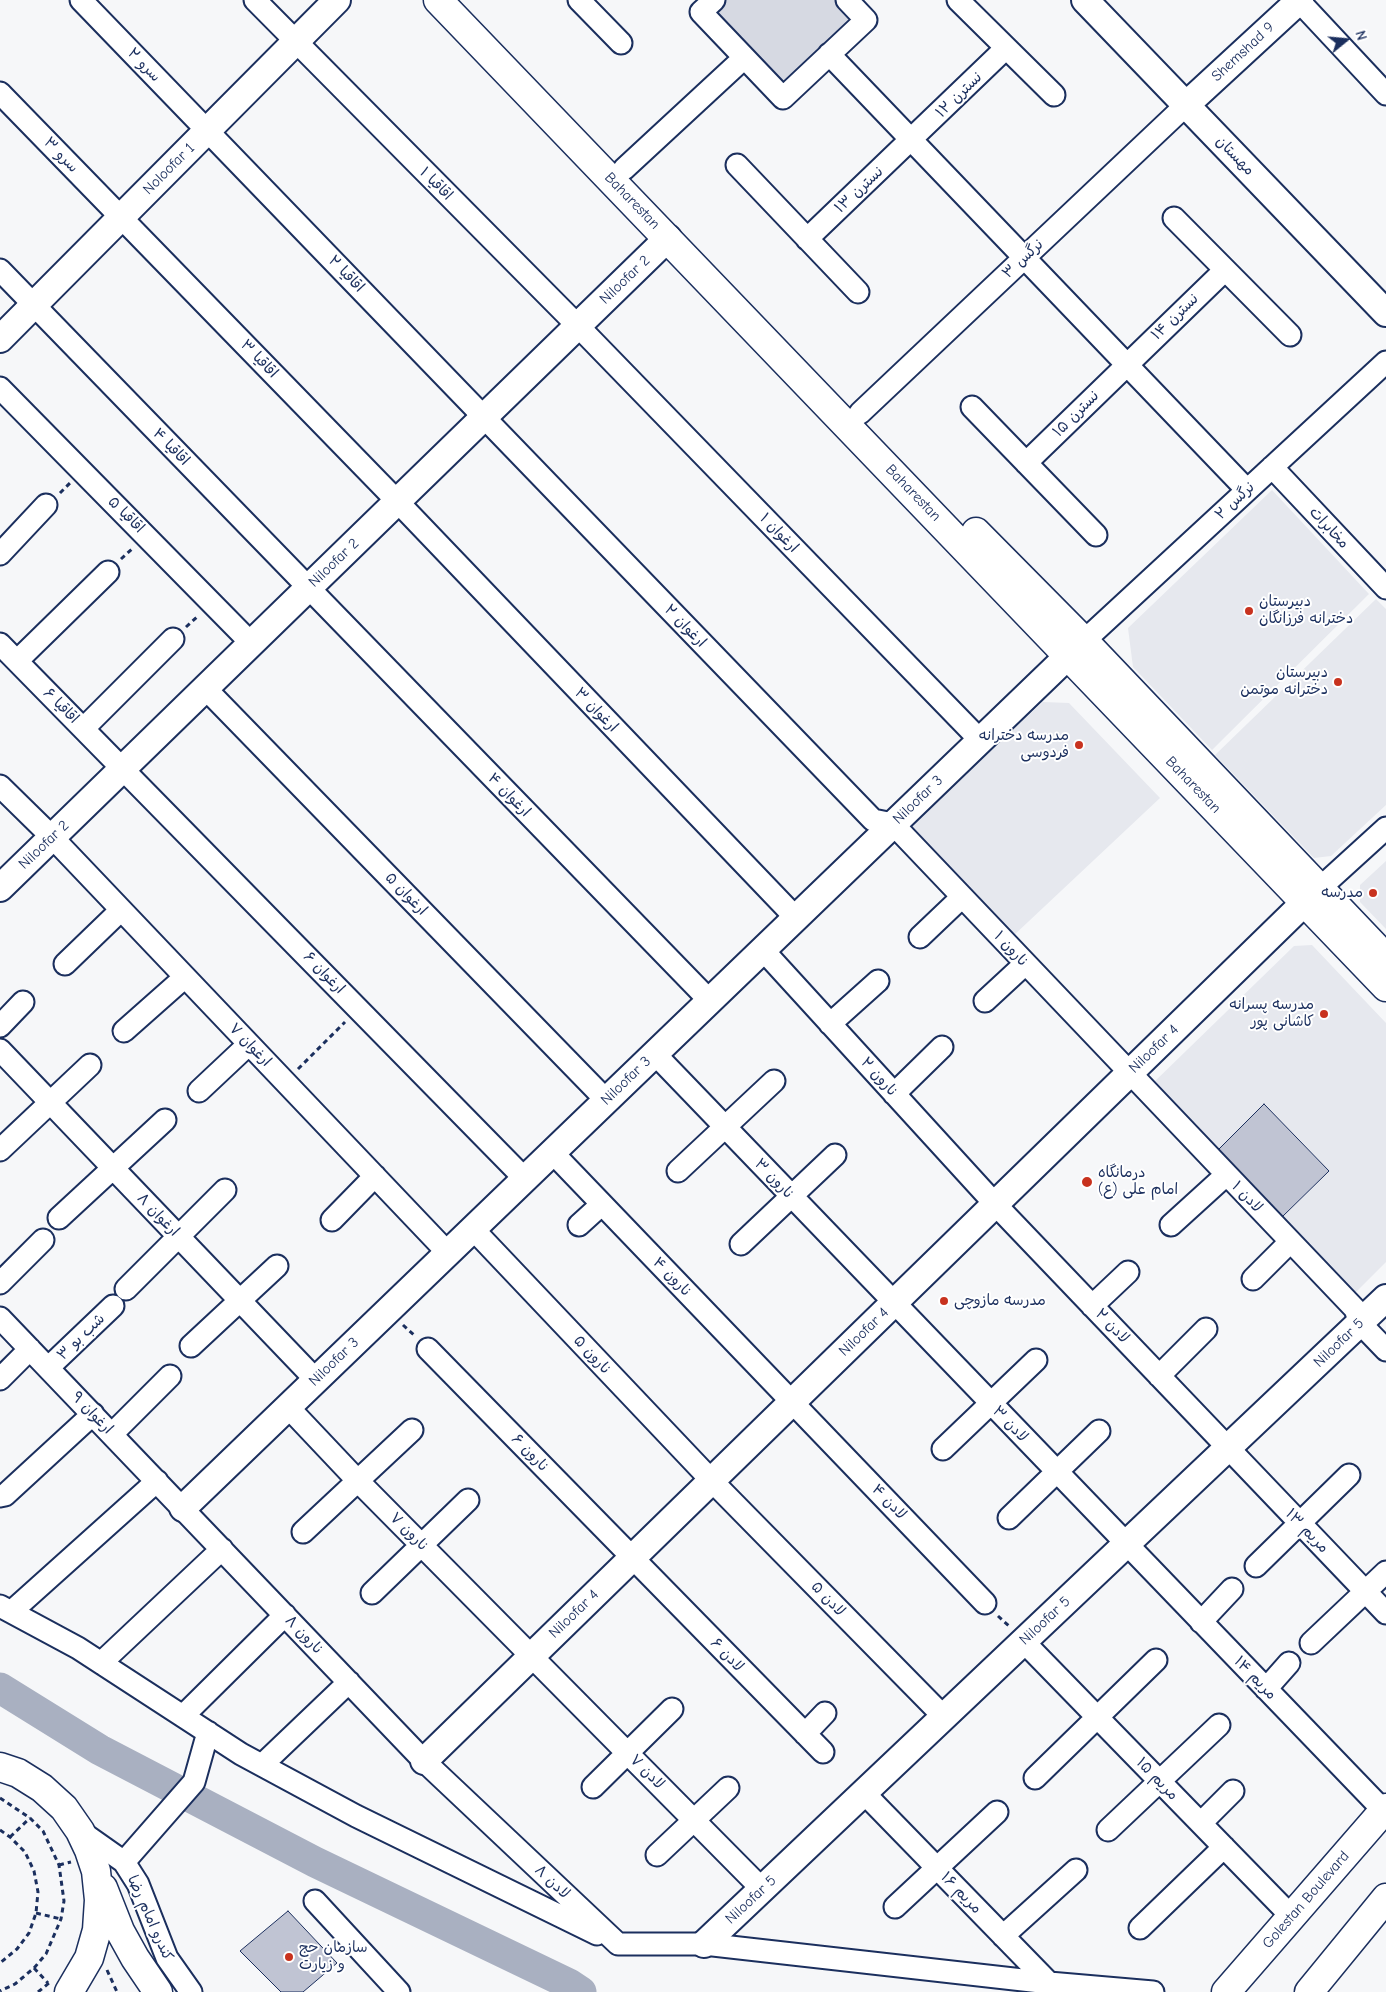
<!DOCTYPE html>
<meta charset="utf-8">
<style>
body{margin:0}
#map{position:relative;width:1386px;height:1992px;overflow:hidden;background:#f6f7f9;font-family:"Comic Neue",sans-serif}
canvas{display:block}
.north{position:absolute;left:1321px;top:15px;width:50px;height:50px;-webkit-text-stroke:4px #fff;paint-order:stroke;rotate:73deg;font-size:14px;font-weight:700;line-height:20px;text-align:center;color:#1b2f5e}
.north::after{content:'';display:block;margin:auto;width:18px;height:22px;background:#1b2f5e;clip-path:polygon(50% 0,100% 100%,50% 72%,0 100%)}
</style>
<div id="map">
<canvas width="1386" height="1992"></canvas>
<div class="north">N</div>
</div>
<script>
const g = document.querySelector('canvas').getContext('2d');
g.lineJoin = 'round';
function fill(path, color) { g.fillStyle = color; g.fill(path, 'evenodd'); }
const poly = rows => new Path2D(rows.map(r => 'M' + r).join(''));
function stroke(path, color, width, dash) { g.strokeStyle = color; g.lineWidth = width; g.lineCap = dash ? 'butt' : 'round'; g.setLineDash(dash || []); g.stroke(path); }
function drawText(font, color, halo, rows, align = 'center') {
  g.font = font + ' "Comic Neue","Playpen Sans Arabic",sans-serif'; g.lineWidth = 4; g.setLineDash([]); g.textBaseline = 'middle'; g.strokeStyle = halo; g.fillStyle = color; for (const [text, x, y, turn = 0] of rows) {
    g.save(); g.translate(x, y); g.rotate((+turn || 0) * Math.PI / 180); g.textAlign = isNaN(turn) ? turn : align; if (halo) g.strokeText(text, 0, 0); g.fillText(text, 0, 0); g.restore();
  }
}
const built = poly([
 [1272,490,1369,594,1212,750,1133,667,1128,628],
 [1376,599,1386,609,1386,805,1331,856,1314,858,1215,755],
 [1043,702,1069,703,1160,798,1012,937,907,826],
 [1386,861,1386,929,1360,902,1360,885],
 [1312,945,1386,1023,1386,1262,1355,1293,1282,1217,1329,1171,1301,1142,1264,1105,1218,1150,1152,1084,1294,946]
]);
const green = poly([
 [725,0,836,0,853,18,781,87,711,13]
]);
const river = poly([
 [0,1688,100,1750,315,1862,569,1984,581,1992]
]);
const building = poly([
 [1264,1104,1329,1171,1282,1217,1218,1150,1264,1104],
 [288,1911,337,1963,303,1992,281,1992,240,1951,288,1911]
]);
const path = poly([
 [60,493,70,483],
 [121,559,133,548],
 [186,627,198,616],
 [298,1069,345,1022],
 [403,1325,415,1336],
 [998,1616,1010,1627],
 [0,1798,30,1818,43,1831,59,1865,64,1901,61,1919,46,1954,34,1968,15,1984,0,1991],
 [0,1830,10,1837,25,1852,34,1871,38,1892,36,1913,29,1933,17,1949,0,1963],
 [10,1837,30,1818],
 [59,1865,71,1862],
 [36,1913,61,1919],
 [34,1968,48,1983],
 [107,1970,117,1992],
 [38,1992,49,1983]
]);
const minor = poly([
 [81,0,873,820,893,824,1355,1309,1360,1323,1386,1350],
 [255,0,578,326,980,740],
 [579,0,621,43],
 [714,0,701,12,783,98,866,20,847,0],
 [958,0,1054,95],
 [1299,1,1386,94],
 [829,54,1247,490],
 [0,93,397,501,796,918],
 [737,165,858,292],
 [624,169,744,58],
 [1174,218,1290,335],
 [807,239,1006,48],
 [0,270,710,1001],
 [0,388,251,643],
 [972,407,1096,535],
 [860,413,1186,105],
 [1026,463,1225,270],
 [1272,467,1386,588],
 [0,554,46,505],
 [1084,641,1386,362],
 [0,644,525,1179],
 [17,661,108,572],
 [205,688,606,1100],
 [84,728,173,639],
 [0,786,52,837,448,1253],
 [1319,889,1386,828],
 [920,937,962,897],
 [763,950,995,1204,1386,1613],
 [65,964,121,910],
 [985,1001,1025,964],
 [830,1024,878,981],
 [0,1026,23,1002],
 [124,1031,185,977],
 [0,1050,316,1380],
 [655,1054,1384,1811],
 [199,1091,249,1044],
 [894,1094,942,1047],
 [0,1150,90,1065],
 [552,1152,985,1603],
 [678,1171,774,1081],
 [59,1218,165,1120],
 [332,1220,375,1176],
 [579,1225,601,1205],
 [1171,1225,1226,1175],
 [473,1229,712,1481,944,1717],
 [741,1244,835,1155],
 [1253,1279,1290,1242],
 [0,1283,43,1240],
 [126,1289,225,1190],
 [1092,1306,1128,1272],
 [0,1318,424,1761,618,1944,704,1944,1049,1983,1153,1992],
 [191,1346,277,1266],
 [428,1349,823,1752],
 [48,1368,113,1306],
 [1159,1376,1206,1329],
 [0,1379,30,1349],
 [288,1407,357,1480,762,1889],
 [112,1434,170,1376],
 [943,1449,1036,1360],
 [0,1496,5,1495,93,1414],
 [1009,1518,1099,1431],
 [303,1532,412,1430],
 [1256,1566,1349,1475],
 [372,1593,468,1500],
 [0,1606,78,1648,241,1754,356,1816,597,1934],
 [11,1612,157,1481],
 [1201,1622,1232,1589],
 [1024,1642,1291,1916],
 [1311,1643,1386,1572],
 [101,1663,222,1549],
 [1266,1689,1289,1663],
 [183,1716,285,1615],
 [805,1734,825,1713],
 [262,1765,349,1682],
 [1035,1778,1156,1660],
 [593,1787,672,1709],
 [864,1793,1052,1986],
 [1201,1823,1233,1791],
 [1108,1830,1219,1725],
 [80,1831,124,1862,138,1884,167,1958,191,1992],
 [657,1855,728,1788],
 [124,1862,194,1782,208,1732],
 [315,1901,399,1992],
 [895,1907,997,1812],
 [1140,1928,1224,1847],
 [1003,1936,1076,1870]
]);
const tertiary = poly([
 [1085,0,1386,313],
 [1186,105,1300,0],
 [0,339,337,0],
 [0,888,668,238],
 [183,1508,1069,655],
 [424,1761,1305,902],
 [704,1944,1386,1298]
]);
const secondary = poly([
 [438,0,1386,987],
 [976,532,1084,641,1386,958],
 [1226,1992,1386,1808],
 [1309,1992,1386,1898]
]);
const primary = poly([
 [0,1767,18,1773,42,1788,64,1808,80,1831,89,1850,96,1871,99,1900,97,1930,89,1958,69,1992],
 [103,1888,120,1931,135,1958,158,1992]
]);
const markers = [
 [1249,611,5,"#c8321e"],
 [1338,682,5,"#c8321e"],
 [1079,745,5,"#c8321e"],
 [1373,893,5,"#c8321e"],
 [1324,1014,5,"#c8321e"],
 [1087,1182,6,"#c8321e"],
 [944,1301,5,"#c8321e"],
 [289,1957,5,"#c8321e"]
];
const streetNames = [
 ["Shemshad 9",1243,52,-43],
 ["سرو ۲",144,65,46],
 ["نسترن ۱۲",959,95,-44],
 ["سرو ۳",61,155,46],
 ["مهستان",1235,156,46],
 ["Noloofar 1",169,169,-45],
 ["اقاقیا ۱",436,184,45],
 ["نسترن ۱۳",859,190,-43],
 ["Baharestan",632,201,46],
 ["نرگس ۳",1023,259,-43],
 ["اقاقیا ۲",346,274,46],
 ["Niloofar 2",625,280,-44],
 ["نسترن ۱۴",1175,317,-44],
 ["اقاقیا ۳",259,359,46],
 ["نسترن ۱۵",1076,414,-45],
 ["اقاقیا ۴",171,447,46],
 ["Baharestan",913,493,46],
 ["نرگس ۲",1235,501,-43],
 ["اقاقیا ۵",126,515,45],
 ["مخابرات",1329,528,47],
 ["ارغوان ۱",779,533,46],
 ["Niloofar 2",334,563,-44],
 ["ارغوان ۲",685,626,46],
 ["اقاقیا ۶",61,706,45],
 ["ارغوان ۳",596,710,46],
 ["Baharestan",1193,785,46],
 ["ارغوان ۴",509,795,46],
 ["Niloofar 3",918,800,-44],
 ["Niloofar 2",44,845,-44],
 ["ارغوان ۵",406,894,46],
 ["نارون ۱",1011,949,47],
 ["ارغوان ۶",324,973,46],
 ["ارغوان ۷",250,1045,46],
 ["Niloofar 4",1154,1049,-44],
 ["نارون ۲",879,1077,48],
 ["Niloofar 3",626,1081,-44],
 ["نارون ۳",774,1179,46],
 ["لادن ۱",1247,1197,46],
 ["ارغوان ۸",158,1215,46],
 ["نارون ۴",672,1277,46],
 ["لادن ۲",1112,1326,46],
 ["Niloofar 4",864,1332,-44],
 ["شب بو ۳",81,1337,-44],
 ["Niloofar 5",1339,1343,-44],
 ["نارون ۵",592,1355,47],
 ["Niloofar 3",334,1362,-44],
 ["ارغوان ۹",92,1413,46],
 ["لادن ۳",1010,1424,46],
 ["نارون ۶",530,1453,46],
 ["لادن ۴",889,1502,46],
 ["مریم ۱۳",1307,1531,46],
 ["نارون ۷",409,1532,45],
 ["لادن ۵",828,1599,46],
 ["Niloofar 4",574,1614,-44],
 ["Niloofar 5",1045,1621,-43],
 ["نارون ۸",304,1635,46],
 ["لادن ۶",727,1655,46],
 ["مریم ۱۴",1255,1678,46],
 ["لادن ۷",647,1772,45],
 ["مریم ۱۵",1157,1779,46],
 ["لادن ۸",552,1882,43],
 ["مریم ۱۶",961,1893,46],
 ["Niloofar 5",751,1900,-43],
 ["Golestan Boulevard",1306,1900,-49],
 ["کندرو امام رضا",150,1918,66]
];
const poiNames = [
 ["دبیرستان",1259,602],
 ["دخترانه فرزانگان",1259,619],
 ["دبیرستان",1328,673,"right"],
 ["دخترانه موتمن",1328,690,"right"],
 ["مدرسه دخترانه",1069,736,"right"],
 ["فردوسی",1069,753,"right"],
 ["مدرسه",1363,893,"right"],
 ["مدرسه پسرانه",1314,1005,"right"],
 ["کاشانی پور",1314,1022,"right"],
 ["درمانگاه",1098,1173],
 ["امام علی (ع)",1098,1190],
 ["مدرسه مازوچی",954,1301],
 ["سازمان حج",299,1948],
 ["و زیارت",299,1965]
];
fill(built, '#e6e8ee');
fill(green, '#d6d9e2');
stroke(river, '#a9b0c1', 31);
fill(building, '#c0c4d3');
stroke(building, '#1b2f5e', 1);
stroke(minor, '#1b2f5e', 25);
stroke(tertiary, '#1b2f5e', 30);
stroke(secondary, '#1b2f5e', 31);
stroke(primary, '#1b2f5e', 31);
stroke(path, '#1b2f5e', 3, [5, 4]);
stroke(minor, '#fff', 21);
stroke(tertiary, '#fff', 26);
stroke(secondary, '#fff', 28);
stroke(primary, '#fff', 28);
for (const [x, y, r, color] of markers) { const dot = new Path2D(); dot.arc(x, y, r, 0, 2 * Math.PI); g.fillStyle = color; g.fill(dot); stroke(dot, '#fff', 2); }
drawText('15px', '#1b2f5e', '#fff', streetNames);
drawText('15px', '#1b2f5e', '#fff', poiNames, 'left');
</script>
